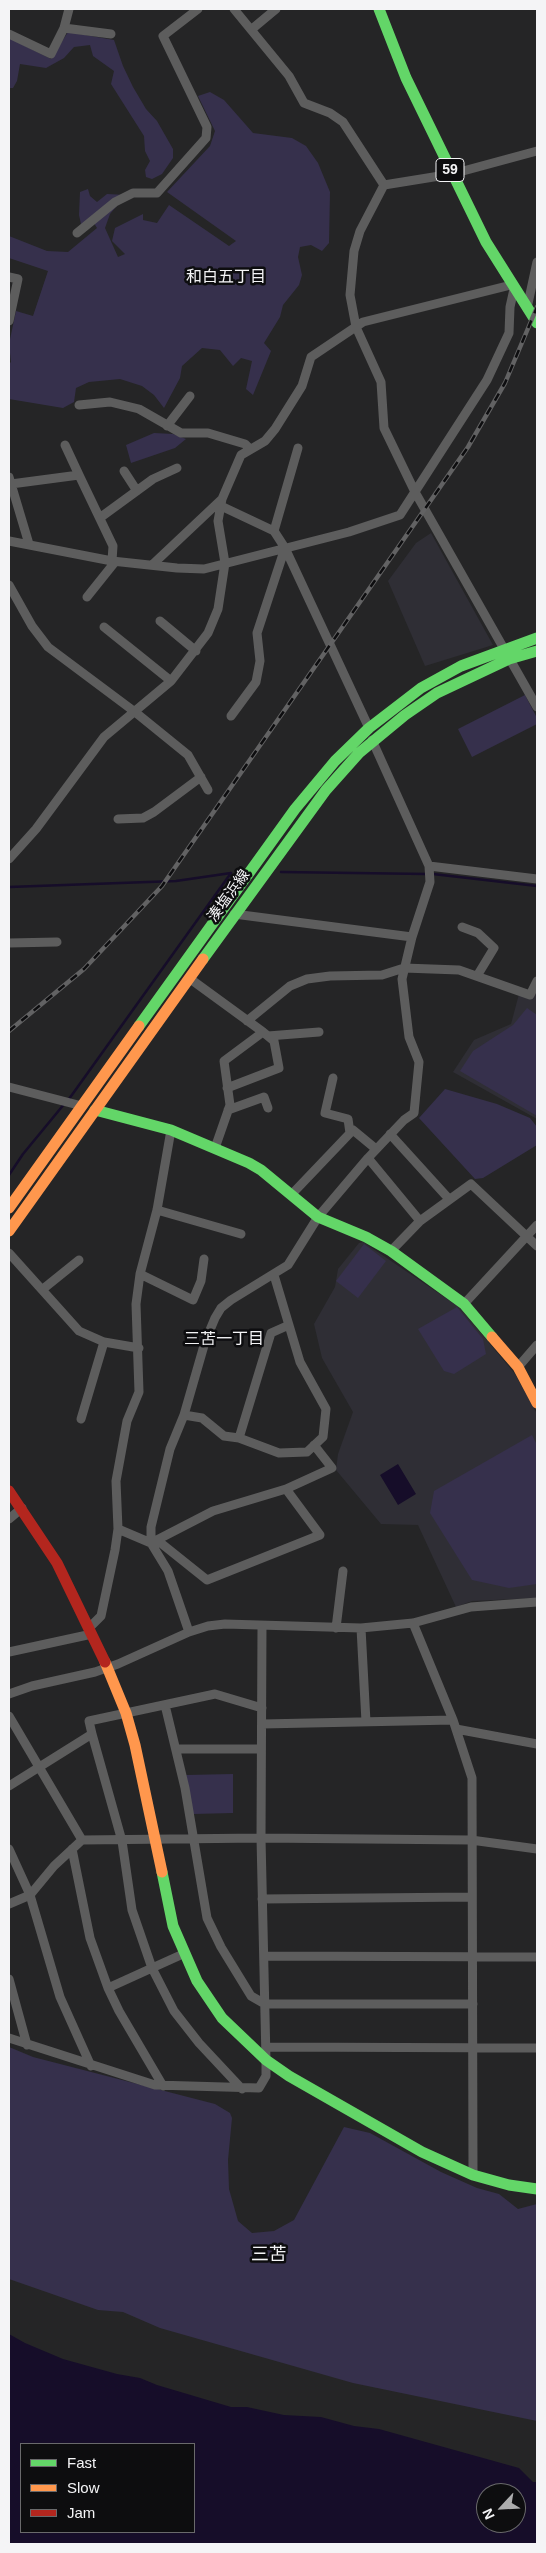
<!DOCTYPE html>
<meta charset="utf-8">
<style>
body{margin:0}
#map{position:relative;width:546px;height:2553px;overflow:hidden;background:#252526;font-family:Helvetica,sans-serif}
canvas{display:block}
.frame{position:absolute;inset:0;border:10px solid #f4f4f6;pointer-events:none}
.legend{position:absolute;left:20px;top:2443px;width:175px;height:90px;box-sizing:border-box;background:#0d0d0f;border:1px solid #69696b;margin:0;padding:6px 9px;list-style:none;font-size:15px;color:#f4f4f6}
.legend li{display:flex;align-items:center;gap:10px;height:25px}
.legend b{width:25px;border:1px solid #69696b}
.north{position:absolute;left:476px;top:2483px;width:50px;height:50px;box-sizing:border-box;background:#0d0d0f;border:1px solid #69696b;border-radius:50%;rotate:245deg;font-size:14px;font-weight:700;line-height:20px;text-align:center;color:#f4f4f6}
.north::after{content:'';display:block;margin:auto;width:18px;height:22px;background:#acacad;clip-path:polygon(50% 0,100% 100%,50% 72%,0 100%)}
</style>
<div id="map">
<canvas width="546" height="2553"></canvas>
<div class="frame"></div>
<ul class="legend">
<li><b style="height:6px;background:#63d668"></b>Fast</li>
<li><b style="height:6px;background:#ff974d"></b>Slow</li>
<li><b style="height:6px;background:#b3261e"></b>Jam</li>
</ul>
<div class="north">N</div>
</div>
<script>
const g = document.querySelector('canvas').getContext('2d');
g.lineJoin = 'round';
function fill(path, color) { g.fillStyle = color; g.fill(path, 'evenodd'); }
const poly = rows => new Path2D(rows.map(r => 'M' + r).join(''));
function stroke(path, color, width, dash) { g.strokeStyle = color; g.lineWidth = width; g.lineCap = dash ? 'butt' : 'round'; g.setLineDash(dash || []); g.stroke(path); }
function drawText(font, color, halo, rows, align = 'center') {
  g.font = font + ' Helvetica,"Noto Sans JP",sans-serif'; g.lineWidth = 5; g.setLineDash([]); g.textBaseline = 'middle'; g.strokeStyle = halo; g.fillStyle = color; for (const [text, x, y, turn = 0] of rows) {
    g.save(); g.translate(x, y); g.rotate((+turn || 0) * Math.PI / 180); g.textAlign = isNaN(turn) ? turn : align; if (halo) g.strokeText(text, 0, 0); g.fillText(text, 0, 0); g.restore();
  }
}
const built = poly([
 [431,533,493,645,425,666,388,581,416,543],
 [537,986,537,1119,453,1072,474,1040,511,1024,519,994,530,999],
 [363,1242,459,1307,515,1374,537,1414,537,1598,472,1601,456,1607,418,1525,381,1524,336,1470,338,1454,353,1412,322,1358,314,1324,335,1287,338,1269,359,1243]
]);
const green = poly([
 [68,32,114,40,123,66,133,87,146,109,157,121,173,149,173,158,162,174,152,179,146,177,145,170,150,161,145,151,144,136,111,84,114,71,93,56,90,45,74,47,64,58,46,68,20,64,17,81,13,88,9,88,9,38,51,59],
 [210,92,224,100,253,133,292,138,306,146,318,163,330,192,329,243,322,251,311,245,300,247,298,257,302,275,299,285,283,305,280,317,264,343,271,351,253,395,246,389,252,361,241,358,233,366,220,350,202,348,182,366,180,378,164,408,154,395,142,386,120,379,89,382,76,388,74,402,63,408,9,399,9,364,11,362,9,344,16,311,33,316,48,271,9,258,9,236,47,251,68,252,97,228,94,223,81,224,79,215,80,192,88,189,90,196,97,202,107,194,126,195,110,214,105,228,118,257,125,254,112,241,115,228,143,214,143,220,157,223,169,205,229,246,236,241,167,192,210,146,215,131,198,96],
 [154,433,173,434,186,439,175,448,131,463,126,445],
 [525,695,537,718,537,724,472,757,458,729],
 [527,1008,537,1015,537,1116,460,1071,473,1051,513,1025],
 [445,1089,497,1104,530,1118,537,1127,537,1145,483,1178,475,1179,419,1118],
 [364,1244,386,1261,358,1298,336,1281],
 [457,1307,483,1339,486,1354,454,1374,444,1371,418,1329],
 [532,1435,537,1445,537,1584,509,1588,472,1580,430,1513,434,1491],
 [233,1774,233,1813,193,1814,186,1775],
 [9,2047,33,2057,215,2104,230,2113,232,2118,228,2160,229,2189,238,2221,252,2233,274,2231,294,2220,344,2127,370,2133,441,2172,477,2188,499,2194,518,2209,537,2204,537,2421,353,2383,160,2328,123,2312,98,2310,9,2279]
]);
const water = poly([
 [398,1464,416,1494,398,1505,380,1475],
 [9,2334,25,2343,63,2359,117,2374,140,2378,157,2385,231,2407,247,2407,284,2415,321,2417,354,2426,379,2429,519,2468,533,2482,537,2482,537,2544,9,2544],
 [21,2444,194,2444,194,2532,21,2532],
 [486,2493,516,2493,516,2523,486,2523]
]);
const stream = poly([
 [281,872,427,874],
 [433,874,537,886],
 [9,887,176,881,231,873],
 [69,1099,231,873],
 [9,1175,23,1154,65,1103]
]);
const street = poly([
 [234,9,289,76,304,103,330,113,343,122,384,185],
 [64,28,111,34],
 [252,29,276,9],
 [9,34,51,54,64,28,69,9],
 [384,185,360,231,354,251,350,295,356,327,381,382,384,428,415,492,537,707],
 [384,185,452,174,537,151],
 [77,233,115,202,133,193,157,193,206,138,207,127,163,36,198,9],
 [9,277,18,279,9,321],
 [527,308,537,262],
 [79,405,110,402,139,409,181,433,208,433,245,444,249,448],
 [167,426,190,396],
 [65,445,79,475],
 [124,471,137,491],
 [9,477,29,544],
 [11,484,79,475,113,546,112,561],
 [221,506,274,531,285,548,369,728],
 [101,517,153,479,177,468],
 [274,531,298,448],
 [9,541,112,561,177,568,204,569,349,532,400,515,487,380,509,333,510,307,514,289],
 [152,565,222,499],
 [9,585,32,626,48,647,135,712,188,755,208,790],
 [87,597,115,562],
 [160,621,196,651],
 [104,627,171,681],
 [231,716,256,682,260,661,257,633,285,548],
 [118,819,143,818,154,812,201,777],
 [9,859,36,829,104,737,171,681,208,633,218,609,225,563,218,521,222,499,241,455,265,441,275,429,302,386,311,357,363,322,511,285],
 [429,866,537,879],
 [234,914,412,937],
 [462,927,478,933,494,948,477,976],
 [9,943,57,942],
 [189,978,263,1032,224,1061,230,1105,215,1148],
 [247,1021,290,986,307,979,330,976,382,975,404,968,459,970,530,995,537,981],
 [268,1036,319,1032],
 [333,1078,325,1113,348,1119,350,1133],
 [9,1087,82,1106],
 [227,1088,279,1068,274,1041,263,1032],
 [228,1110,264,1097,268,1108],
 [390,1134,449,1199],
 [368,1158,420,1221],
 [291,1195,353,1130,376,1149],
 [157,1210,241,1234],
 [391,1251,420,1221,471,1184,537,1246],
 [9,1253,79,1331,104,1342,139,1348],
 [140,1274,193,1300,201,1281,204,1259],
 [43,1289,79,1260],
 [464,1304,537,1225],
 [518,1367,537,1345],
 [184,1415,202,1418,224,1436,239,1438,279,1453,307,1452,323,1437,326,1409,300,1362,274,1275],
 [81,1419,104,1342],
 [239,1438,271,1333,289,1325],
 [9,1519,22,1508],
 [118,1529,151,1543,213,1511,286,1489,332,1468,314,1445],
 [157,1540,207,1580,320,1535,286,1489],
 [413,1623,453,1720,472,1778,473,2175],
 [89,1628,101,1616,115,1550,118,1529,116,1481,127,1421,139,1392,136,1304,140,1274,157,1210,171,1130],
 [336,1628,343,1571],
 [361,1628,366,1722],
 [189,1632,168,1571,151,1543,151,1527,170,1449,184,1415,205,1342,215,1318,221,1308,231,1300,288,1265,318,1217,368,1158,404,1120,414,1113,419,1062,409,1037,402,979,412,937,430,882,429,866,372,740],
 [9,1652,92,1634],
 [9,1694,32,1686,95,1672,118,1664,189,1632,208,1626,225,1624,361,1628,413,1623,471,1607,537,1602],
 [165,1705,185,1788,207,1918,221,1947,251,1996,265,2004,473,2004],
 [9,1716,82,1840],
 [262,1724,453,1720],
 [456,1729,537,1744],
 [92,1734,122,1841,132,1910,152,1968,108,1988],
 [176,1749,261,1749],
 [9,1786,92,1734,89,1721,215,1694,262,1708],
 [9,1849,30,1895,60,1997,91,2066],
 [72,1849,90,1938,108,1988,119,2011,163,2086],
 [262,1899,472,1897],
 [9,1904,30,1895,54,1866,82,1840,261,1838,471,1840,537,1849],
 [183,1954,152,1968,174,2011,199,2043,242,2089],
 [264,1956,537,1957],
 [9,1979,27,2045],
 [9,2038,155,2085,259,2088,266,2076,266,2060,261,1838,262,1626],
 [266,2047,537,2048]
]);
const fast = poly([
 [379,9,406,78,486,242,537,323],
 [203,959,326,790,359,753,405,715,437,693,509,659,537,651],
 [139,1026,295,809,335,761,369,728,421,688,461,666,537,638],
 [95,1110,171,1130,249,1163,261,1170,318,1217,366,1237,391,1251,464,1304,492,1337],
 [162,1872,173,1926,197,1981,222,2018,266,2060,289,2076,422,2152,473,2175,509,2185,537,2189]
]);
const slow = poly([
 [9,1208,139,1026],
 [9,1231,203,959],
 [492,1337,518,1367,537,1403],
 [105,1662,126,1713,135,1745,162,1872]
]);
const jam = poly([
 [9,1491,57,1563,105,1662]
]);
const rail = poly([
 [9,1031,84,969,162,886,468,447,505,383,537,307]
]);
const shields = [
 [450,170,28]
];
const shieldNames = [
 ["59",450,170]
];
const streetNames = [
 ["湊塩浜線",229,896,-54]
];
const neighbourhoodNames = [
 ["和白五丁目",226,278],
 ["三苫一丁目",224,1340]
];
const quarterNames = [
 ["三苫",269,2255]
];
fill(built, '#2f2e35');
fill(green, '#36304c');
fill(water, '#160d29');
stroke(stream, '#160d29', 2.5);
stroke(street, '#5d5d5d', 9);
stroke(fast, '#63d668', 11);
stroke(slow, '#ff974d', 11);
stroke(jam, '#b3261e', 11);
stroke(rail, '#626263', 4.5);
stroke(rail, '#0d0d0f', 2.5, [8]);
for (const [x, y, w] of shields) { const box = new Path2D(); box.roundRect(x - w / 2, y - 11.5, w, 23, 4); g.fillStyle = '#0d0d0f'; g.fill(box); stroke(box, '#f4f4f6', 1); }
drawText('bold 14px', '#f4f4f6', null, shieldNames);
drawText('15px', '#f4f4f6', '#0d0d0f', streetNames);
drawText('16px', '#f4f4f6', '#0d0d0f', neighbourhoodNames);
drawText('18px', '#f4f4f6', '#0d0d0f', quarterNames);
</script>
